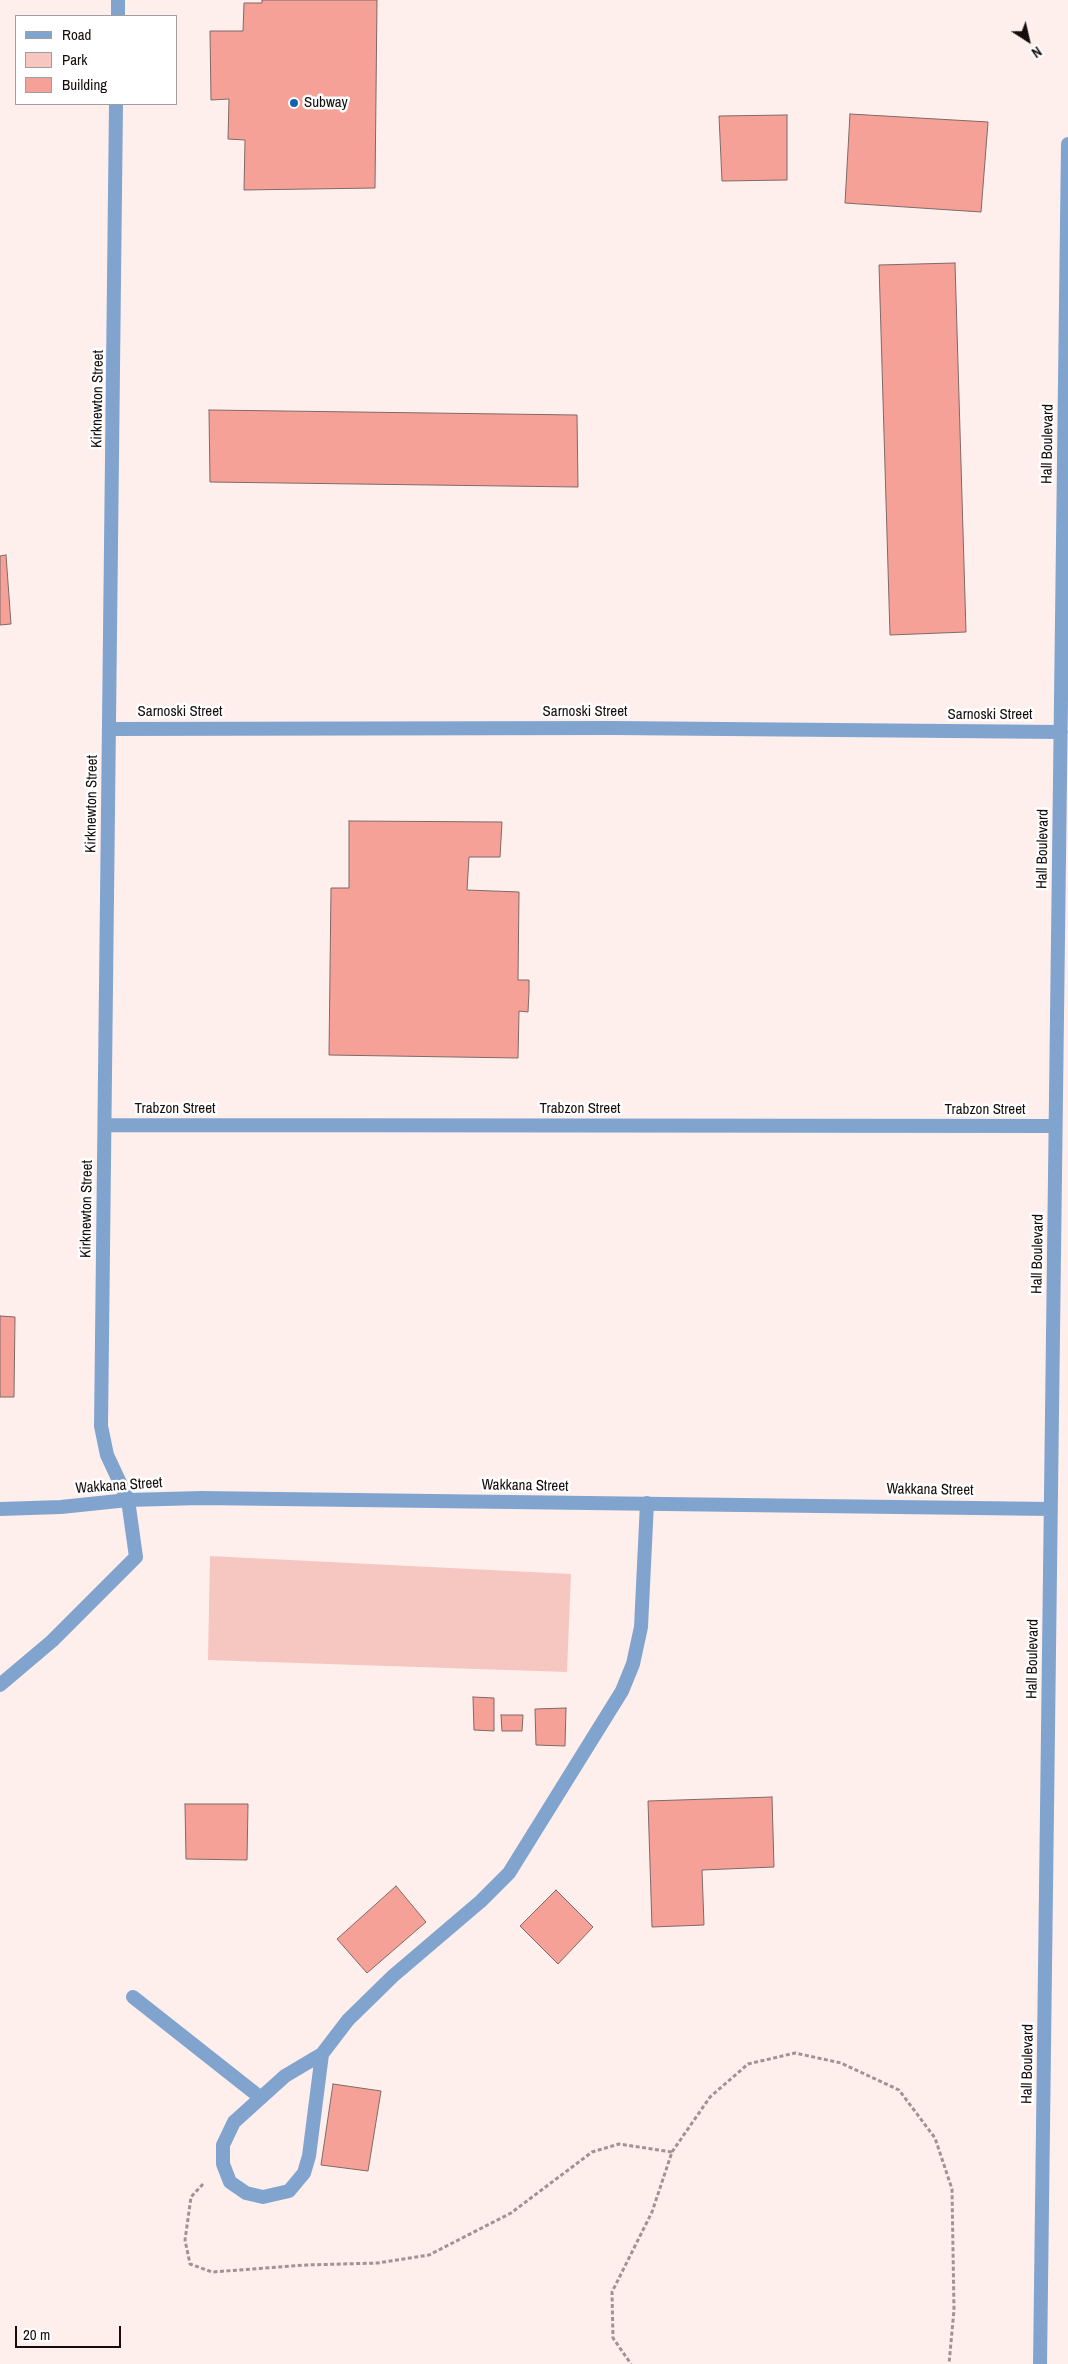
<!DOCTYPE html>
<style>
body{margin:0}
#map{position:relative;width:1068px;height:2364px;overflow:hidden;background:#feefed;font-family:"Archivo Narrow",sans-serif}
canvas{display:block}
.legend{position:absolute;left:15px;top:15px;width:162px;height:90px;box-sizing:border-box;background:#fff;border:1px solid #a19e9e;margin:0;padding:6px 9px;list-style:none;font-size:15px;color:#150d0c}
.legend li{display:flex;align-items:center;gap:10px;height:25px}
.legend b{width:25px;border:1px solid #a19e9e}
.north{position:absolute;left:1003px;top:15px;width:50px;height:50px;-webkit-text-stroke:4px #fff;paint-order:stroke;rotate:145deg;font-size:14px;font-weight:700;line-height:20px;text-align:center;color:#150d0c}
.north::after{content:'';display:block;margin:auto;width:18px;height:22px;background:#150d0c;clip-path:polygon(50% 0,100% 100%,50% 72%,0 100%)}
.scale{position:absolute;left:15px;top:2326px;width:106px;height:22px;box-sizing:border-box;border:2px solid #150d0c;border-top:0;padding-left:6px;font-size:15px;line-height:18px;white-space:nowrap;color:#150d0c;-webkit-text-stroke:4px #fff;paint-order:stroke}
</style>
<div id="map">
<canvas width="1068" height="2364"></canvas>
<ul class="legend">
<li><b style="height:6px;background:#81a4ce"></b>Road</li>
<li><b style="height:14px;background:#f6c7c1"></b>Park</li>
<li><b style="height:14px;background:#f5a198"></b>Building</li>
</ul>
<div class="north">N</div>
<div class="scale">20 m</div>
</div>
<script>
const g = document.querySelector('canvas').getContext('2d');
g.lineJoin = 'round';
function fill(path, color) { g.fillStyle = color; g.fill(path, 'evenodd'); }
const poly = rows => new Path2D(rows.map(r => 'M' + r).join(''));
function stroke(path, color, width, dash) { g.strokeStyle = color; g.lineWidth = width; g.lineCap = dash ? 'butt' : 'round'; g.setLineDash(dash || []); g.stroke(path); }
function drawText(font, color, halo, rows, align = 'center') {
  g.font = font + ' "Archivo Narrow",sans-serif'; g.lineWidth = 5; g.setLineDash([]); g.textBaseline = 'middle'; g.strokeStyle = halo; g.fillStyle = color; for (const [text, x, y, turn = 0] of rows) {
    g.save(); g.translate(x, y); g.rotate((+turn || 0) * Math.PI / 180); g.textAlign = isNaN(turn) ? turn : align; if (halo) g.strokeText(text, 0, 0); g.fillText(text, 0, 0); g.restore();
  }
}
const green = poly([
 [210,1556,571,1574,567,1672,208,1660]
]);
const building = poly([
 [262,0,377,0,375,188,244,190,245,140,228,139,229,99,211,100,210,31,243,31,244,3,262,3,262,0],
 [850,114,988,122,981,212,845,203,850,114],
 [787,115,787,180,722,181,719,116,787,115],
 [955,263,966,632,890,635,879,265,955,263],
 [209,410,577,415,578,487,210,482,209,410],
 [6,555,11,624,0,625,0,556,6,555],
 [349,821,502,822,500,857,469,857,467,890,519,892,518,980,529,980,529,991,528,1012,519,1011,518,1058,329,1055,331,888,349,888,349,821],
 [0,1316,15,1317,14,1397,0,1397,0,1316],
 [473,1697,494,1698,494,1731,474,1730,473,1697],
 [566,1708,565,1746,536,1745,535,1709,566,1708],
 [501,1715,523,1715,522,1731,502,1731,501,1715],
 [772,1797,774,1867,702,1870,704,1925,652,1927,648,1801,772,1797],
 [185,1804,248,1804,247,1860,186,1859,185,1804],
 [396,1886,426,1922,367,1973,337,1939,396,1886],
 [556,1890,593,1927,558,1964,520,1926,556,1890],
 [333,2084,381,2091,368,2171,321,2165,333,2084]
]);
const path = poly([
 [672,2152,710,2097,748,2064,795,2053,841,2063,899,2090,935,2138,952,2189,954,2310,949,2364],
 [203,2184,191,2197,185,2240,190,2264,212,2272,306,2265,378,2263,429,2255,511,2213,592,2152,619,2144,672,2152,652,2212,612,2292,613,2338,631,2364]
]);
const service = poly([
 [0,1509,61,1507,128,1500,136,1557,52,1641,0,1685],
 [133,1997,261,2098],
 [322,2054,309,2156,304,2173,289,2191,263,2197,246,2193,230,2182,223,2164,223,2145,234,2122,285,2076,322,2054,348,2020,393,1976,481,1901,509,1873,622,1691,633,1664,641,1627,647,1503]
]);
const minor = poly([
 [118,16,118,0],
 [116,104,101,1426,107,1455,128,1500,201,1498,1051,1509],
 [110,729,613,728,1061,732],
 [105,1125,1055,1126],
 [1040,2364,1068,144]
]);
const markers = [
 [294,103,5,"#1162b0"]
];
const poiNames = [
 ["Subway",304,103]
];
const streetNames = [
 ["Kirknewton Street",98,399,-89],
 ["Hall Boulevard",1048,444,-89],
 ["Sarnoski Street",180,712],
 ["Sarnoski Street",585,712],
 ["Sarnoski Street",990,715],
 ["Kirknewton Street",92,804,-89],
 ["Hall Boulevard",1043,849,-89],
 ["Trabzon Street",175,1109],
 ["Trabzon Street",580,1109],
 ["Trabzon Street",985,1110],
 ["Kirknewton Street",87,1209,-89],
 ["Hall Boulevard",1038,1254,-89],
 ["Wakkana Street",119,1486,-4],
 ["Wakkana Street",525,1486,1],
 ["Wakkana Street",930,1490,1],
 ["Hall Boulevard",1033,1659,-89],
 ["Hall Boulevard",1028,2064,-89]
];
fill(green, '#f6c7c1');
fill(building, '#f5a198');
stroke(building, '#7f6966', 1);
stroke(path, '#a09492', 3, [4, 2.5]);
stroke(service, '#81a4ce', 14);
stroke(minor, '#81a4ce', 14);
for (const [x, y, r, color] of markers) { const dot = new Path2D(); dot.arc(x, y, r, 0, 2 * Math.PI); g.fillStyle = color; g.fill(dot); stroke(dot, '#fff', 2); }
drawText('15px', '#150d0c', '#fff', poiNames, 'left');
drawText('15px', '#150d0c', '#fff', streetNames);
</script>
